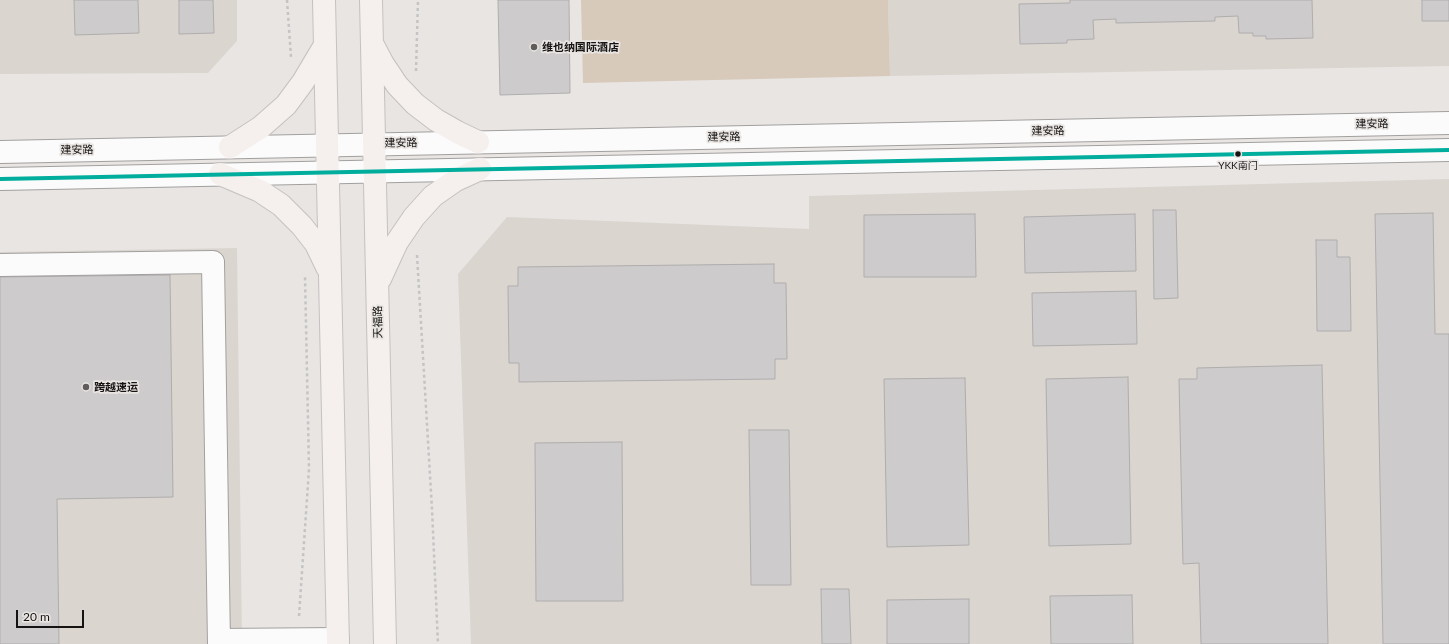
<!DOCTYPE html>
<meta charset="utf-8">
<style>
body{margin:0}
#map{position:relative;width:1449px;height:644px;overflow:hidden;background:#e8e5e3;font-family:Lato,sans-serif}
canvas{display:block}
.scale{position:absolute;left:16px;top:610px;width:68px;height:18px;box-sizing:border-box;border:2px solid #151413;border-top:0;padding-left:5px;font-size:12px;line-height:14px;white-space:nowrap;color:#151413;-webkit-text-stroke:3px #e9e5e2;paint-order:stroke}
</style>
<div id="map">
<canvas width="1449" height="644"></canvas>
<div class="scale">20 m</div>
</div>
<script>
const g = document.querySelector('canvas').getContext('2d');
g.lineJoin = 'round';
function fill(path, color) { g.fillStyle = color; g.fill(path, 'evenodd'); }
const poly = rows => new Path2D(rows.map(r => 'M' + r).join(''));
function stroke(path, color, width, dash) { g.strokeStyle = color; g.lineWidth = width; g.lineCap = dash ? 'butt' : 'round'; g.setLineDash(dash || []); g.stroke(path); }
function drawText(font, color, halo, rows, align = 'center') {
  g.font = font + ' Lato,"Noto Sans SC",sans-serif'; g.lineWidth = 3.5; g.setLineDash([]); g.textBaseline = 'middle'; g.strokeStyle = halo; g.fillStyle = color; for (const [text, x, y, turn = 0] of rows) {
    g.save(); g.translate(x, y); g.rotate((+turn || 0) * Math.PI / 180); g.textAlign = isNaN(turn) ? turn : align; if (halo) g.strokeText(text, 0, 0); g.fillText(text, 0, 0); g.restore();
  }
}
const built = poly([
 [0,0,237,0,237,41,208,73,0,74],
 [888,0,1449,0,1449,66,890,76],
 [1449,179,1449,644,471,644,458,274,507,217,809,229,809,196],
 [237,248,242,644,0,644,0,252]
]);
const green = poly([
 [581,0,888,0,890,76,583,83]
]);
const building = poly([
 [74,0,138,0,139,33,75,35,74,0],
 [179,0,213,0,214,33,179,34,179,0],
 [498,0,569,0,570,93,500,95,498,0],
 [1070,0,1312,0,1313,38,1266,39,1266,36,1253,36,1253,33,1239,33,1238,16,1215,17,1215,21,1116,23,1116,19,1093,20,1094,39,1067,40,1067,43,1020,44,1019,4,1070,3,1070,0],
 [1422,0,1449,0,1449,21,1422,21,1422,0],
 [1153,210,1176,210,1178,298,1154,299,1153,210],
 [1433,213,1435,334,1449,334,1449,644,1383,644,1375,214,1433,213],
 [975,214,976,277,864,277,864,215,975,214],
 [1135,214,1136,271,1025,273,1024,217,1135,214],
 [1316,240,1337,240,1337,257,1350,257,1351,331,1317,331,1316,240],
 [774,264,774,283,786,283,787,359,775,359,775,379,519,382,519,363,509,363,508,286,518,286,518,267,774,264],
 [170,275,173,497,57,499,59,644,0,644,0,277,170,275],
 [1136,291,1137,344,1033,346,1032,293,1136,291],
 [1322,365,1328,644,1201,644,1199,563,1183,564,1179,379,1197,379,1197,368,1322,365],
 [1128,377,1131,544,1049,546,1046,379,1128,377],
 [965,378,969,545,887,547,884,379,965,378],
 [749,430,789,430,791,585,751,585,749,430],
 [622,442,623,601,536,601,535,443,622,442],
 [821,589,849,589,851,644,822,644,821,589],
 [1132,595,1133,644,1051,644,1050,596,1132,595],
 [969,599,969,644,887,644,887,600,969,599]
]);
const path = poly([
 [287,0,291,57],
 [416,71,418,0],
 [417,255,432,509,438,644],
 [299,616,309,469,305,276]
]);
const minor = poly([
 [0,152,1449,123],
 [0,179,1449,150],
 [0,265,213,262,219,644],
 [219,640,338,639]
]);
const major = poly([
 [324,0,338,644],
 [371,0,385,644],
 [373,45,383,64,397,85,415,104,436,120,457,132,478,142],
 [230,147,261,127,286,105,303,82,325,45],
 [220,174,260,191,281,205,302,226,316,244,327,267],
 [380,279,397,242,414,217,433,196,456,180,480,169]
]);
const bus1 = poly([
 [0,179,1449,150]
]);
const markers = [
 [534,47,4,"#5f5d5c"],
 [1238,154,3.5,"#151413"],
 [86,387,4,"#5f5d5c"]
];
const busNames = [
 ["YKK南门",1238,166]
];
const poiNames = [
 ["维也纳国际酒店",542,47],
 ["跨越速运",94,387]
];
const streetNames = [
 ["建安路",1372,124,-1],
 ["建安路",1048,131,-1],
 ["建安路",724,137,-1],
 ["建安路",401,143,-1],
 ["建安路",77,150,-1],
 ["天福路",378,322,-91]
];
fill(built, '#dad5cf');
fill(green, '#d8cabb');
fill(building, '#cdcbcb');
stroke(building, '#afadad', 1);
stroke(minor, '#a2a09f', 24);
stroke(major, '#c4c2c1', 24);
stroke(path, '#c5c4c4', 2.5, [3, 3]);
stroke(minor, '#fcfbfb', 22);
stroke(major, '#f5efed', 22);
stroke(bus1, '#01ad9c', 4);
for (const [x, y, r, color] of markers) { const dot = new Path2D(); dot.arc(x, y, r, 0, 2 * Math.PI); g.fillStyle = color; g.fill(dot); stroke(dot, '#e9e5e2', 1.5); }
drawText('10px', '#151413', '#e9e5e2', busNames);
drawText('bold 11px', '#151413', '#e9e5e2', poiNames, 'left');
drawText('11px', '#151413', '#e9e5e2', streetNames);
</script>
